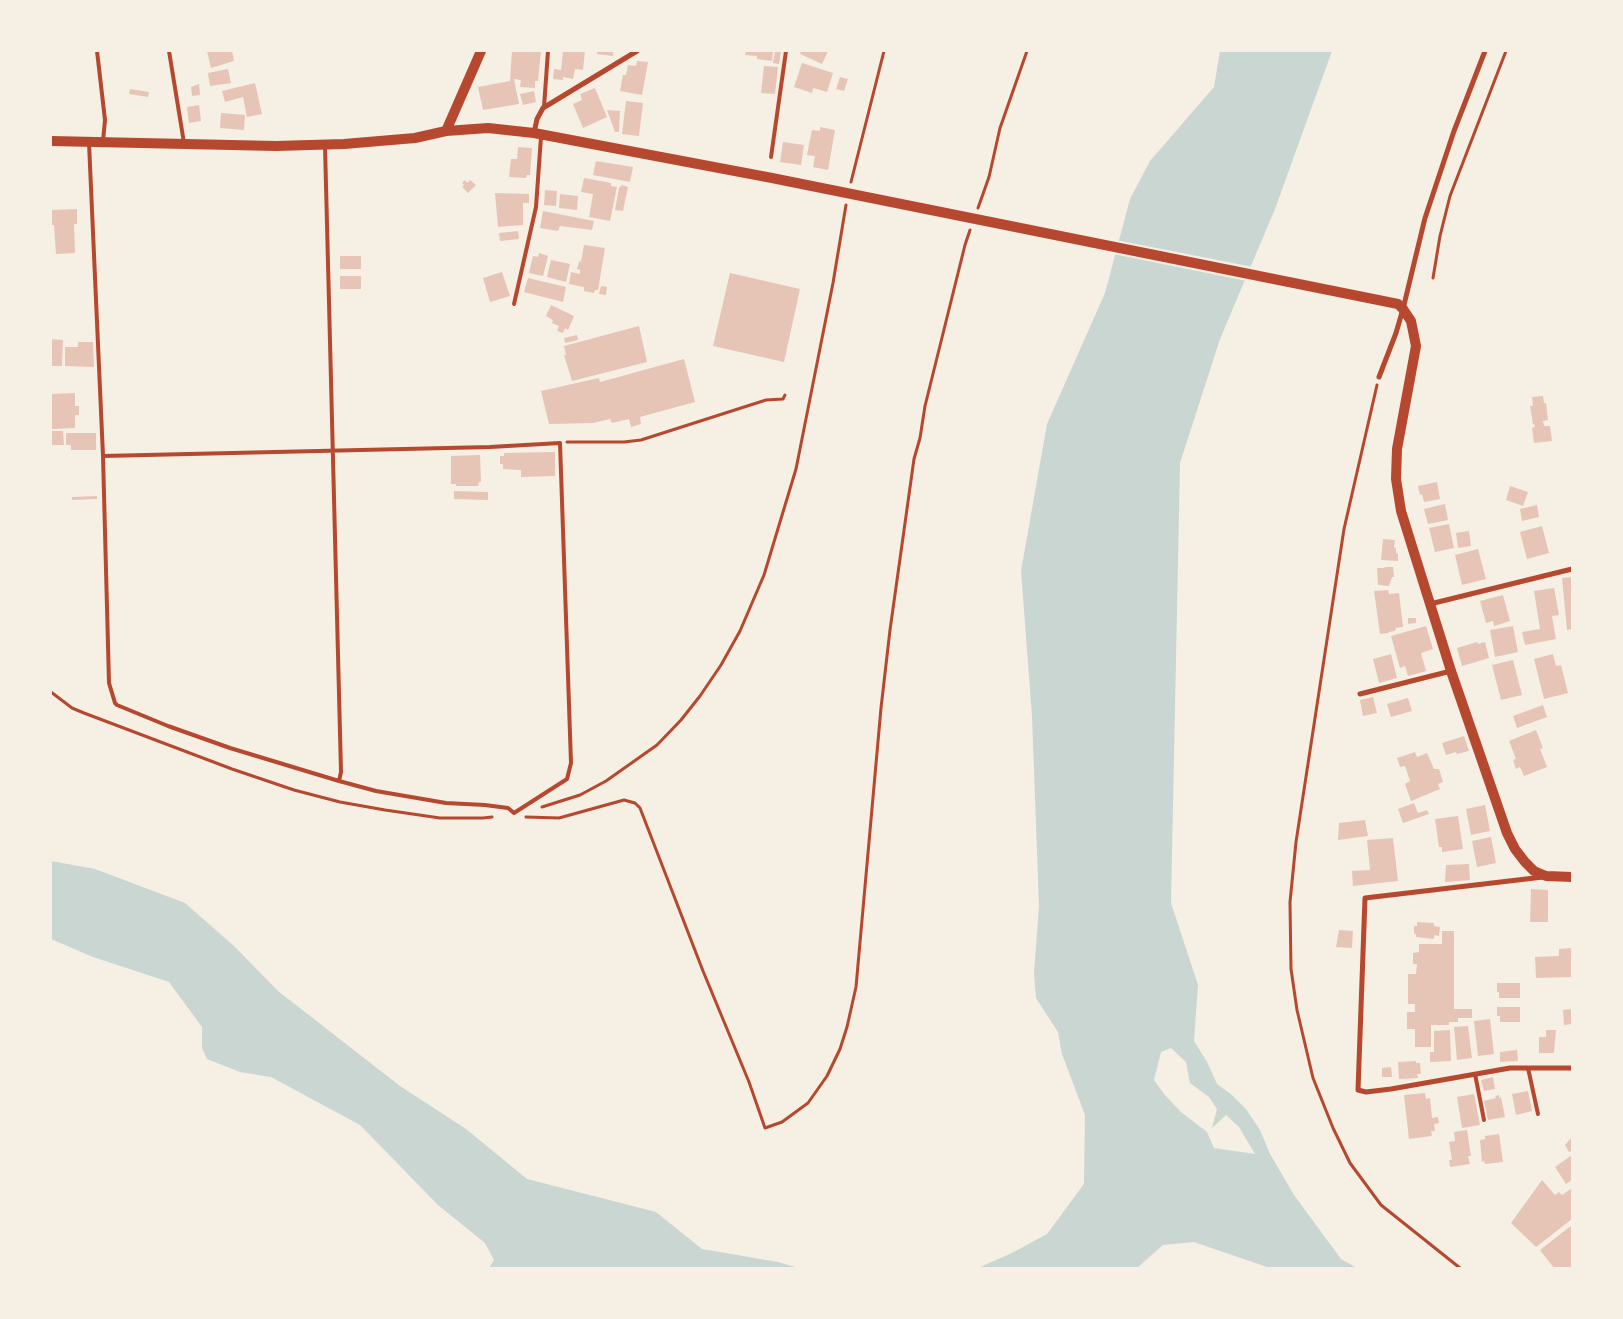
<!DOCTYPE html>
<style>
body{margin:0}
#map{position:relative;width:1623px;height:1319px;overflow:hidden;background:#f6efe4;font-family:"Noto Sans",sans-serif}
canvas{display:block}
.frame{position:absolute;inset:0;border:52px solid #f6efe4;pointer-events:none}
</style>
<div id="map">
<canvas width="1623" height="1319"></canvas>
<div class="frame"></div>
</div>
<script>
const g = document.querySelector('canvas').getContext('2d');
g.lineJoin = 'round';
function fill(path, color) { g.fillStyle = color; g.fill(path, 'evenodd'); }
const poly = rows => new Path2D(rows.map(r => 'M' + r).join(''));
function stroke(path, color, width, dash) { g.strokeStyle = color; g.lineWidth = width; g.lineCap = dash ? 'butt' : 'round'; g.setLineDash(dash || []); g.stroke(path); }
const water = poly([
 [1220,51,1332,51,1275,209,1220,339,1180,463,1171,903,1198,985,1194,1041,1207,1062,1217,1084,1232,1095,1246,1109,1260,1130,1270,1154,1294,1195,1341,1259,1357,1268,1270,1268,1194,1242,1163,1245,1137,1268,978,1268,1012,1253,1047,1234,1084,1184,1085,1115,1062,1054,1058,1032,1036,998,1034,973,1039,906,1032,716,1021,571,1047,424,1105,293,1130,199,1150,161,1214,87],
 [1171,1048,1186,1062,1190,1083,1209,1097,1217,1109,1212,1128,1226,1115,1239,1127,1255,1154,1214,1148,1207,1132,1181,1112,1164,1094,1154,1080,1161,1052],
 [51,861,95,869,185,903,234,946,278,991,400,1086,466,1129,527,1179,656,1212,702,1249,778,1262,799,1268,489,1268,494,1260,485,1243,438,1205,360,1125,271,1077,240,1072,207,1059,202,1048,202,1027,169,982,93,957,51,939]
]);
const pier = poly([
 [1116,240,1253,267,1247,281,1113,254]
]);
const building = poly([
 [207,51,232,51,234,61,211,68],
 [512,51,541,51,538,81,535,81,535,88,520,87,521,80,514,79,519,104,483,110,478,87,510,81],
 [563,51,585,51,583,70,575,69,573,79,563,77,563,80,553,79,554,69,561,70],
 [597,51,613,51,613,56,597,54],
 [746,51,773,51,772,61,757,59,757,56,745,55],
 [775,51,781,51,779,64,773,63],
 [801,51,828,51,822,64,800,54],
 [637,61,648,62,642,95,620,91,623,75,626,75,628,65,636,66],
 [802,63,833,73,827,92,813,88,812,93,794,87],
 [764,66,778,67,775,94,761,93],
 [228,69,231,83,210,86,208,73],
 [840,77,848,79,844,91,836,89],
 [255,83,262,114,247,117,243,97,225,102,222,91],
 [199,84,200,95,192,96,191,87],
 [595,88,607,117,583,128,573,104,582,100,580,94],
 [130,89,149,92,148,97,129,94],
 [534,91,536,102,523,105,520,94],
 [626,101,643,103,639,136,622,134],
 [199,105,201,121,189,123,187,107],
 [607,110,620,111,619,132,615,132],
 [221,113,245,115,244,130,220,128],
 [820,127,835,130,828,170,813,167,815,156,807,155,812,130,820,131],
 [783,142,804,145,801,165,780,162],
 [518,147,532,148,530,175,527,175,526,178,509,177,511,159,517,159],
 [596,161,633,167,630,182,593,175],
 [584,178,611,183,611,186,617,187,610,221,589,217,593,194,581,192],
 [465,180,467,183,470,180,476,185,468,193,462,187,464,185,462,183],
 [622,185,628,187,623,211,615,210,619,188],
 [545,190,557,191,556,206,544,205],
 [495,193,529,194,529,203,523,203,523,225,498,227],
 [560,194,578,196,577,210,559,208],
 [77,209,77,224,74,224,75,253,56,254,54,225,51,225,51,210],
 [543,211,594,221,592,230,560,226,558,231,540,228],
 [518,231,519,239,500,241,499,233],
 [584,245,605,248,598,290,595,290,594,293,584,291,584,287,569,284,571,272,580,274,580,270,577,269,579,261,581,262],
 [539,253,548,256,543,276,529,273,533,256,538,257],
 [340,256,361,256,361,269,340,269],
 [551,260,570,264,566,282,547,277],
 [502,272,510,296,490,302,483,278],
 [730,273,800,289,784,362,713,346],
 [340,276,361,276,361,289,340,289],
 [528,278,566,287,563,302,524,292],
 [601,286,607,287,606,295,599,294],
 [551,305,574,316,568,330,565,328,563,333,557,331,559,326,552,323,553,320,546,316],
 [639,326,647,362,572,381,564,355,566,355,564,346],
 [577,335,578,340,565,343,564,338],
 [51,339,63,340,62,366,51,366],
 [78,342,93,342,94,367,65,366,65,347,78,347],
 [684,359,695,402,640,417,641,424,631,427,629,419,612,423,610,419,593,423,549,424,541,391,599,378,600,382],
 [75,393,75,406,79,406,79,415,75,415,75,428,52,429,51,394],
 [1543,396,1544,403,1546,403,1548,420,1543,421,1544,426,1550,426,1552,441,1534,443,1532,428,1535,427,1534,424,1533,424,1530,406,1533,406,1532,397],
 [51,431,63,431,64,445,51,445],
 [66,433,96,433,96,450,71,450,71,445,66,445],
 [555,452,555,476,521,477,521,470,503,469,503,464,500,464,500,456,504,456,504,453],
 [480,455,481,482,479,482,478,486,456,486,456,484,451,484,451,456],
 [1437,482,1440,499,1424,502,1422,494,1420,495,1418,486],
 [1510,486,1528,492,1523,506,1506,500],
 [454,491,488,492,488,500,454,499],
 [97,496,97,499,72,500,72,497],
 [1445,504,1448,520,1428,524,1424,509],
 [1537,505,1539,517,1522,521,1520,509],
 [1449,524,1454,548,1435,552,1429,528],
 [1542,526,1549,553,1527,559,1520,532],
 [1469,531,1471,546,1458,548,1456,533],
 [1383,539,1395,540,1394,547,1396,548,1396,553,1398,554,1398,561,1381,560],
 [1478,549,1486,579,1462,585,1455,555],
 [1384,567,1393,567,1394,577,1392,577,1389,586,1378,585,1377,568,1385,568],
 [1572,577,1572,629,1567,630,1562,578],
 [1554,588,1559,615,1552,616,1556,639,1525,645,1522,632,1540,629,1534,591],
 [1388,590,1389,594,1399,593,1403,627,1396,628,1395,631,1389,632,1388,633,1380,634,1374,591],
 [1503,595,1510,621,1494,626,1493,621,1486,623,1480,601],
 [1408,618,1416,618,1416,623,1408,624],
 [1426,626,1433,649,1421,653,1426,671,1408,676,1405,666,1400,668,1391,636],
 [1513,626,1518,652,1495,657,1490,630],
 [1477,642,1478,644,1485,642,1489,658,1462,666,1457,648],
 [1391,654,1397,678,1379,683,1373,659],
 [1553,654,1556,666,1561,665,1568,693,1544,699,1534,659],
 [1513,660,1522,695,1501,700,1492,665],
 [1373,697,1377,713,1363,716,1360,700],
 [1408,698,1412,711,1391,717,1387,704],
 [1543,705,1547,717,1517,728,1513,716],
 [1536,730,1543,748,1540,749,1547,767,1524,776,1520,767,1516,769,1513,760,1516,759,1509,741],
 [1464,736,1469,751,1457,754,1456,752,1446,755,1442,743],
 [1415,752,1417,757,1427,753,1434,769,1439,769,1443,782,1438,784,1440,789,1411,801,1405,784,1410,781,1405,766,1400,767,1397,758],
 [1414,803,1418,813,1427,810,1429,814,1403,823,1398,809],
 [1485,805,1490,831,1471,835,1466,809],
 [1458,816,1463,849,1442,852,1442,847,1439,847,1435,819],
 [1365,820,1368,836,1338,840,1339,823],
 [1491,837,1496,863,1477,867,1472,841],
 [1393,838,1398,881,1353,886,1352,871,1370,870,1367,840],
 [1469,864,1470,880,1445,882,1446,865],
 [1531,889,1548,890,1548,922,1530,922],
 [1417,922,1434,923,1434,926,1440,927,1439,936,1434,935,1434,939,1416,937,1416,934,1414,934,1414,926,1417,926],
 [1339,930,1353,931,1352,948,1336,947],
 [1442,931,1454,931,1454,1009,1472,1009,1472,1018,1458,1018,1458,1022,1449,1022,1449,1025,1431,1025,1431,1047,1415,1047,1415,1029,1407,1029,1407,1012,1415,1012,1415,1004,1408,1004,1408,974,1416,974,1417,964,1413,964,1413,953,1419,952,1419,944,1442,944],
 [1572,948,1571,977,1536,978,1535,957,1559,956,1559,949],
 [1497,983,1520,983,1520,998,1499,998,1499,992,1497,992],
 [1497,1007,1520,1007,1520,1022,1500,1022,1500,1016,1497,1016],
 [1572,1009,1572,1024,1564,1025,1563,1010],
 [1490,1019,1494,1054,1478,1056,1474,1021],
 [1468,1026,1472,1058,1457,1060,1454,1027],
 [1450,1030,1451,1061,1430,1062,1430,1052,1434,1052,1434,1031],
 [1546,1030,1556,1030,1554,1053,1539,1053,1539,1037,1546,1037],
 [1517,1050,1518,1061,1500,1062,1500,1052],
 [1416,1061,1416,1063,1420,1063,1421,1074,1417,1074,1418,1078,1399,1079,1398,1062],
 [1391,1067,1392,1077,1382,1077,1382,1068],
 [1493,1077,1495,1089,1484,1091,1481,1080],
 [1528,1091,1532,1111,1516,1115,1512,1094],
 [1425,1093,1426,1099,1430,1098,1432,1118,1438,1117,1439,1123,1434,1124,1435,1131,1431,1131,1432,1136,1409,1139,1404,1095],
 [1474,1094,1480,1125,1462,1128,1457,1097],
 [1499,1095,1499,1098,1501,1097,1505,1117,1488,1120,1484,1101,1496,1098,1495,1096],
 [1467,1130,1471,1156,1468,1156,1470,1164,1450,1167,1449,1160,1452,1160,1449,1142,1455,1141,1454,1132],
 [1499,1134,1503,1162,1485,1164,1484,1161,1482,1162,1480,1140,1485,1139,1485,1136],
 [1572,1137,1572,1151,1569,1152,1565,1145],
 [1572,1155,1572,1180,1566,1184,1555,1167],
 [1542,1180,1555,1195,1559,1192,1562,1195,1572,1188,1572,1219,1536,1247,1511,1223],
 [1572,1225,1572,1268,1554,1268,1540,1250]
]);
const path = poly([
 [851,182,884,51],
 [978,208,989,177,1000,128,1027,51],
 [1433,278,1440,236,1450,196,1506,51],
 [1377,385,1344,529,1296,842,1290,902,1291,969,1297,1010,1313,1078,1333,1128,1350,1163,1381,1205,1460,1268],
 [567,442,624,442,641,440,766,400,783,399,785,395],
 [51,692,72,708,84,713,232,769,294,790,340,802,385,810,440,818,483,818,492,817],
 [542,807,580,795,606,781,657,745,681,720,700,696,721,665,740,631,764,575,796,469,833,283,846,205],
 [526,817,559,818,624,800,635,803,640,808,703,971,749,1082,765,1128,782,1122,808,1103,827,1076,840,1049,847,1027,856,987,881,708,890,630,914,459,920,438,925,406,965,245,970,230]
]);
const service = poly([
 [97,51,105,120,103,141],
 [169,51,184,143],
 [544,107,548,51],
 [89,143,103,456,109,683,115,703,117,705,168,726,230,748,339,781,376,791,446,803,485,805,508,808,514,813,567,779,571,763,560,443,490,447,103,456],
 [325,146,341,772,339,781],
 [771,157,786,51],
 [514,304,536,207,541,137],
 [1528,1068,1538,1114],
 [1475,1074,1484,1120]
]);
const minor = poly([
 [534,133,537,119,543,108,637,51],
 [1379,377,1396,333,1403,309,1425,218,1454,131,1485,51],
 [1430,604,1572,569],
 [1360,694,1451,671],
 [1543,877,1365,898,1358,1090,1366,1092,1391,1089,1510,1068,1572,1068]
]);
const secondary = poly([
 [446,131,488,128,534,133,772,178,1398,304,1403,309,1411,321,1416,346,1397,449,1396,479,1401,511,1451,671,1507,833,1515,849,1525,862,1534,871,1546,876,1572,877],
 [51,141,276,146,344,144,415,138,446,131,481,51]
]);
fill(water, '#c9d6d2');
fill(pier, '#f6efe4');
fill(building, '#e6c5b7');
stroke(path, '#b5482f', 3);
stroke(service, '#b5482f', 4);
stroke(minor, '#b5482f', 5);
stroke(secondary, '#b5482f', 10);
</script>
